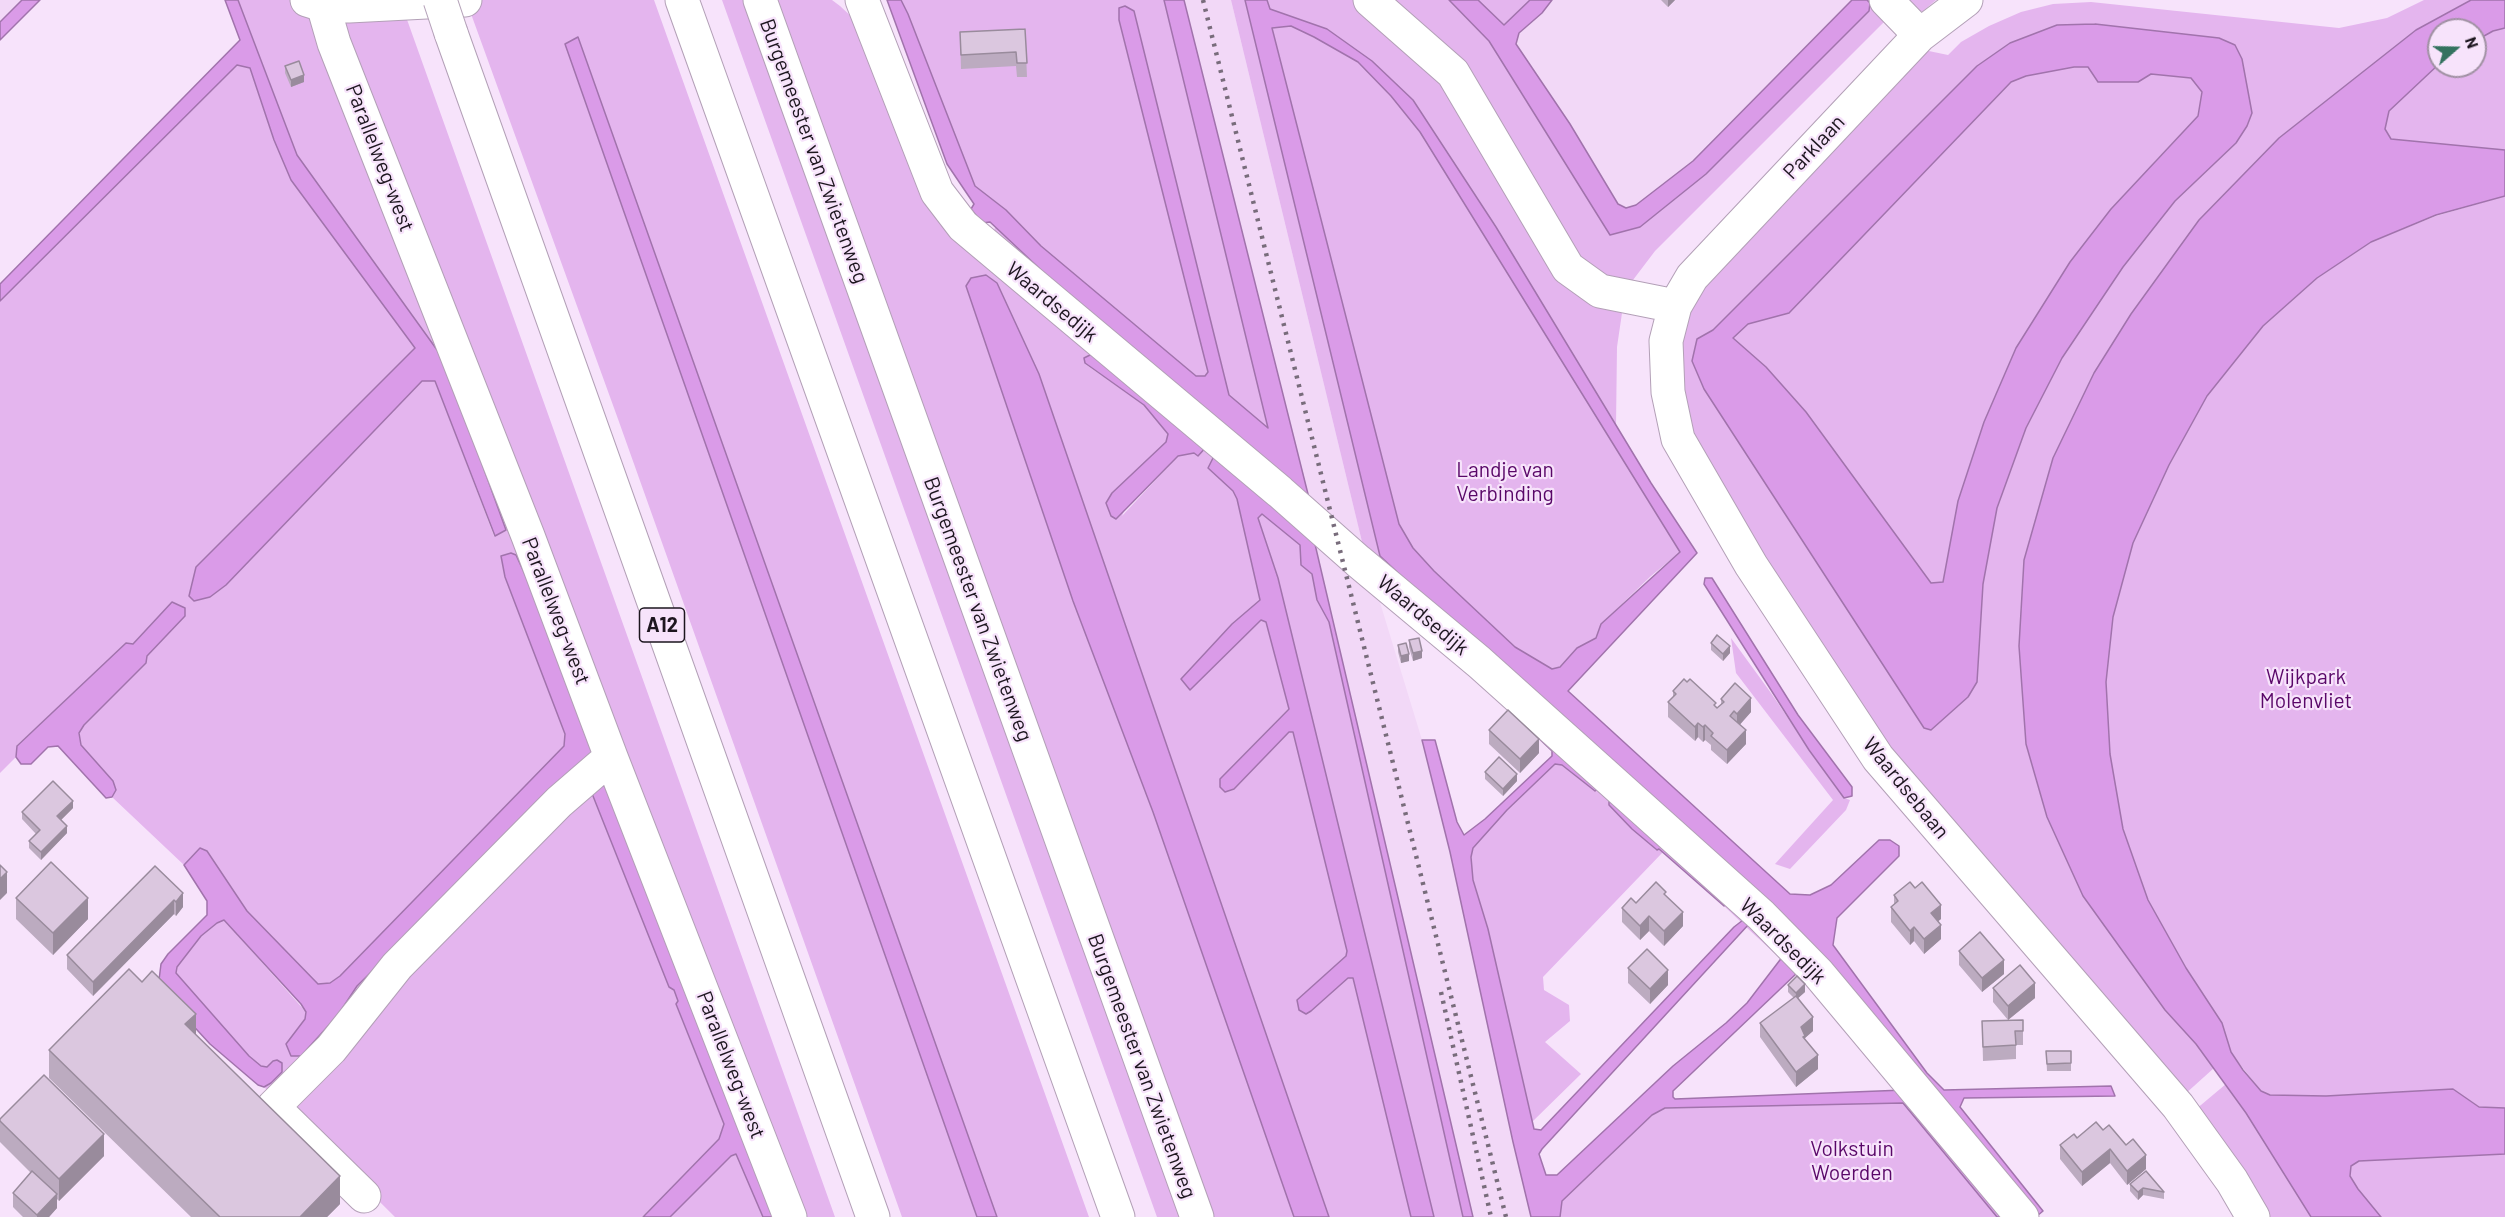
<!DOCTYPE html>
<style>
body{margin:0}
#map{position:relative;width:2505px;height:1217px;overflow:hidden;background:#f7e3fb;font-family:Barlow,sans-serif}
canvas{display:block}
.north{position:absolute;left:2427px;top:18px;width:60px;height:60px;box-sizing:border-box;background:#f7e3fb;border:2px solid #a091a3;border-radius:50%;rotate:70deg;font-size:16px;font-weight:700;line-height:24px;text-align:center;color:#1d161f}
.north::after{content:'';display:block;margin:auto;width:21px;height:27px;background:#34725f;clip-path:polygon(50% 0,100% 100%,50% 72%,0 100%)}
</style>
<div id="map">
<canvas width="2505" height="1217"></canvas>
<div class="north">N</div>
</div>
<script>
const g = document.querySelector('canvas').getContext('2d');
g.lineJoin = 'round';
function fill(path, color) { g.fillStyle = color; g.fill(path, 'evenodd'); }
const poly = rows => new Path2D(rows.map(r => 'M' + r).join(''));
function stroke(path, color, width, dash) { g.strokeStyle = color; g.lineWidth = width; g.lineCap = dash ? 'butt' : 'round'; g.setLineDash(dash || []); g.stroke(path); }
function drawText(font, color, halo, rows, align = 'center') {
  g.font = font + ' Barlow,sans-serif'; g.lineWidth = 4.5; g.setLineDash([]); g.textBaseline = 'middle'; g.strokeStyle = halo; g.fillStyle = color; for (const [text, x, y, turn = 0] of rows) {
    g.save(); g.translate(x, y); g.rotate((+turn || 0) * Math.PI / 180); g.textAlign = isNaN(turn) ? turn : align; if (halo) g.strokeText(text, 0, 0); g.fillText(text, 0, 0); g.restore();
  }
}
const built = poly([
 [0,0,22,0,0,22],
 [1184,0,1231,0,1364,550,1422,740,1450,852,1513,1142,1531,1217,1473,1217,1314,540,1309,498],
 [1552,0,1852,0,1693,161,1636,205,1625,209,1618,204,1570,124,1516,44,1519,34,1542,13]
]);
const green = poly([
 [238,0,400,0,835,1217,778,1217,592,791,669,987,674,990,678,1001,676,1005,724,1124,719,1139,642,1217,395,1217,264,1087,271,1083,277,1060,273,1061,267,1067,261,1066,249,1056,176,973,177,967,201,936,217,923,224,920,306,1012,306,1019,286,1044,338,1015,357,986,588,759,511,553,504,556,565,734,564,746,340,976,330,983,318,984,247,911,207,851,200,848,184,865,112,797,116,790,113,781,81,745,79,734,84,725,146,663,147,656,185,616,172,602,133,644,126,644,17,745,16,757,0,773,0,301,237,64,250,68,274,140,291,180,415,348,196,567,422,381,435,381,494,536,506,530,445,361,297,155],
 [466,0,654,0,1089,1217,997,1217,578,38,566,44,977,1217,902,1217,618,419],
 [722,0,744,0,1183,1217,1157,1217],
 [777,0,832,0,840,6,854,19,914,178,993,237,995,227,1309,498,1208,468,1233,491,1237,499,1260,600,1232,624,1212,647,1190,690,1261,620,1266,621,1289,708,1220,779,1220,787,1289,732,1293,732,1347,951,1346,956,1297,1000,1306,1014,1348,978,1353,978,1411,1217,1329,1217,1039,374,966,286,1073,601,1153,812,1294,1217,1213,1217],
 [1085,364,1189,427,1199,456,1194,453,1178,456,1122,516,1143,465,1166,442,1168,434,1144,405],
 [901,0,1164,0,1269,429,1229,395,1134,11,1119,8,1119,21,1208,372,1205,376,1196,376,1041,246,1006,210,975,186],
 [1231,0,1245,0,1380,556,1628,779,1904,1090,1796,974,1783,956,1781,959,1746,927,1749,924,1743,920,1741,922,1724,906,1730,901,1609,805,1632,829,1656,850,1659,848,1663,852,1543,977,1544,990,1569,1005,1570,1021,1545,1042,1581,1074,1532,1122,1488,929,1473,880,1471,857,1473,848,1507,810,1555,764,1562,765,1595,791,1364,550],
 [1267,0,1449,0,1489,41,1611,235,1706,174,1868,11,1870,3,1867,0,1936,0,1923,11,1891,15,1655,251,1633,280,1622,313,1617,347,1616,426,1496,227,1413,100,1327,29,1270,9],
 [1478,0,1530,0,1504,25],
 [2424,0,2471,0,2416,30,2279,138,2199,220,2131,314,2094,373,2053,458,2024,560,2019,646,2026,744,2047,817,2083,896,2165,1010,2196,1044,2214,1068,2184,1095,1876,739,1706,464,1681,409,1681,335,1692,307,1713,271,1924,50,1948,55,1961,42,1989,26,2021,12,2053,4,2091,2,2339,28,2387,18],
 [2057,25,2242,59,2236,143,2175,201,2123,267,2062,358,2026,428,1997,508,1983,584,1977,682,1697,339,1713,330,1977,66,2010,43],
 [1291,26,1314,37,1358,62,1391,96,1420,132,1680,552,1651,576,1601,624,1596,638,1577,648,1559,667,1552,669,1515,647,1434,571,1413,548,1399,524,1272,28],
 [2505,28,2505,150,2391,139,2385,129,2389,111,2400,98,2439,64,2439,66,2475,66,2475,41,2493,31],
 [2074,67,2088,67,2138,82,2151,74,2191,78,2203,92,2198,116,2155,161,2016,348,1984,422,1958,501,1943,582,1931,583,1806,412,1766,367,1732,338,1748,324,1789,313,2011,82,2026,76],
 [2505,196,2505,1108,2479,1107,2453,1089,2326,1096,2270,1095,2261,1091,2231,1053,2222,1023,2186,968,2148,900,2123,829,2110,754,2106,682,2113,617,2133,543,2169,465,2207,396,2263,326,2317,278,2371,242,2436,216],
 [1262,513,1300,545,1301,565,1312,574,1317,600,1329,622,1463,1217,1434,1217,1278,578,1258,518],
 [1731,638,1771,693,1829,778,1844,798,1850,800,1846,810,1790,869,1775,864,1833,800,1736,673],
 [2226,1084,2246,1113,2311,1217,2269,1217,2195,1110],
 [1903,1103,1997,1217,1560,1217,1562,1201,1652,1115,1665,1108],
 [737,1154,763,1217,670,1217,731,1156],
 [2505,1154,2505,1217,2381,1217,2358,1189,2350,1175,2351,1166,2359,1161]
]);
const water = poly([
 [22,0,40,0,0,40,0,22,22,0],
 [225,0,238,0,297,155,445,361,506,530,495,536,435,381,422,381,226,585,210,597,194,601,189,596,196,567,415,348,291,180,274,140,250,68,237,65,0,301,0,284,240,40,225,0],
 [887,0,901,0,908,14,975,186,1006,210,1041,246,1196,376,1205,376,1208,372,1119,20,1119,8,1125,6,1134,11,1229,395,1268,428,1164,0,1184,0,1309,498,1056,284,990,222,982,223,971,209,974,204,947,164,887,0],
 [1245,0,1267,0,1270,9,1327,29,1372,61,1413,100,1496,227,1651,483,1697,553,1568,691,1790,894,1810,895,1831,885,1879,840,1890,840,1899,846,1899,856,1837,918,1833,945,1927,1073,1944,1090,2111,1086,2115,1096,1964,1098,1960,1107,2043,1211,2037,1216,1411,585,1380,556,1245,0],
 [1291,26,1314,37,1358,62,1391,96,1420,132,1680,552,1601,624,1596,638,1577,648,1560,667,1552,669,1515,647,1434,571,1413,548,1399,524,1272,28,1291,26],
 [1449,0,1478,0,1504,25,1530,0,1552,0,1542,13,1519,33,1516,44,1570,124,1618,204,1626,208,1636,205,1693,161,1852,0,1867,0,1870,3,1869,11,1706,174,1640,227,1610,235,1489,41,1449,0],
 [2471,0,2505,0,2505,28,2493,31,2475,41,2475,30,2439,30,2439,64,2389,111,2385,129,2391,139,2505,150,2505,196,2436,215,2371,242,2317,278,2263,326,2207,396,2169,465,2133,543,2113,617,2106,682,2110,754,2123,829,2148,900,2186,968,2222,1023,2231,1052,2243,1070,2261,1091,2270,1095,2326,1096,2453,1089,2479,1107,2505,1108,2505,1154,2359,1161,2351,1166,2350,1176,2358,1189,2381,1217,2311,1217,2246,1113,2196,1044,2165,1010,2083,896,2047,817,2026,744,2019,646,2024,560,2053,458,2094,373,2131,314,2199,220,2279,138,2416,30,2471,0],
 [2095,24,2219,38,2235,45,2242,59,2252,113,2247,126,2236,143,2175,201,2123,267,2062,358,2026,428,1997,508,1983,584,1977,682,1968,697,1931,730,1924,728,1704,389,1692,361,1697,339,1713,330,1977,66,2010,43,2057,25,2095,24],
 [2074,67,2088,67,2098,82,2138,82,2151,74,2191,78,2202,92,2198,116,2111,209,2070,262,2016,348,1984,422,1958,501,1943,582,1931,583,1806,412,1766,367,1733,338,1748,324,1789,313,2011,82,2026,76,2074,67],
 [578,37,997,1217,977,1217,565,44,578,37],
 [986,275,997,283,1039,374,1329,1217,1294,1217,1153,812,1073,601,966,286,971,278,986,275],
 [1092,354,1207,446,1198,456,1194,453,1178,456,1116,519,1111,516,1106,503,1112,493,1166,442,1168,434,1144,405,1085,363,1084,358,1092,354],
 [1214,456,1314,540,1473,1217,1463,1217,1329,622,1317,600,1312,574,1301,565,1300,545,1262,514,1258,518,1278,578,1434,1217,1411,1217,1353,978,1348,978,1311,1011,1306,1014,1299,1010,1297,1000,1346,956,1347,951,1293,732,1289,732,1234,789,1225,792,1220,787,1220,779,1289,709,1266,622,1261,620,1190,690,1181,679,1232,624,1260,600,1237,499,1233,491,1208,468,1214,456],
 [511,553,516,555,528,581,594,750,588,759,357,986,338,1015,301,1056,291,1056,286,1044,305,1019,306,1012,301,1004,224,920,217,923,201,936,177,967,176,973,249,1056,261,1066,267,1067,273,1061,277,1060,282,1063,282,1072,271,1083,264,1087,258,1085,210,1044,163,993,159,980,161,964,168,954,207,915,207,901,184,865,200,848,207,851,247,911,318,984,330,983,340,976,564,746,565,734,505,577,501,556,511,553],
 [1705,578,1712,578,1798,715,1852,787,1852,796,1844,798,1809,750,1704,584,1705,578],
 [172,602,185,608,185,616,147,656,146,663,84,725,79,733,81,745,113,781,116,790,112,797,106,798,58,746,48,747,31,764,21,764,16,757,17,746,126,643,133,644,172,602],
 [1507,708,1600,787,1595,791,1562,765,1555,764,1507,810,1473,848,1471,857,1473,880,1488,929,1534,1129,1541,1130,1734,927,1743,920,1749,924,1542,1149,1539,1154,1546,1175,1557,1175,1673,1066,1726,1023,1747,1003,1783,956,1797,973,1673,1091,1673,1097,1675,1099,1904,1090,2010,1217,1997,1217,1903,1103,1665,1108,1652,1115,1562,1201,1560,1217,1531,1217,1513,1142,1450,852,1422,740,1435,740,1457,822,1464,835,1485,819,1552,756,1552,751,1507,708],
 [599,786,605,786,778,1217,763,1217,736,1154,731,1156,670,1217,643,1217,719,1139,724,1124,676,1004,678,1001,674,990,669,987,591,791,599,786],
 [1609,801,1730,901,1724,906,1659,849,1657,850,1632,829,1609,805,1609,801]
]);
const minor = poly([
 [307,0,323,5,349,6,465,0],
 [862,0,937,192,963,226,1280,492,1358,561,1479,662,1761,915,1818,973,2022,1217],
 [1370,0,1453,73,1568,268,1600,291,1675,306],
 [1886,0,1920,35],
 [1966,0,1920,35,1692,277,1675,306,1666,341,1668,392,1678,439,1751,565,1878,758,2178,1106,2232,1181,2253,1217],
 [323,5,334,43,528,536,611,757,790,1217],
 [364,1196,273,1107,331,1049,397,966,559,802,611,757]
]);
const major = poly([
 [760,0,1197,1217]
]);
const highway = poly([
 [682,0,1118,1217],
 [451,33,873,1217]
]);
const rail = poly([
 [1203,0,1506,1217],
 [1441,992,1491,1217]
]);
const highwayBridge = poly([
 [440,0,451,33]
]);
const wall = poly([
 [1661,0,1675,0,1668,7],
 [1025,29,1027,77,1017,77,1016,66,961,69,960,32],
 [285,66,304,82,291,87,285,73],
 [1409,640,1422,658,1413,661,1409,647],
 [1711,643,1730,653,1723,661,1711,650],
 [1398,645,1409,661,1401,663,1398,652],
 [1673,691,1717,708,1721,705,1721,699,1751,712,1740,724,1746,744,1727,764,1711,750,1711,745,1705,740,1703,742,1698,737,1695,741,1668,717,1668,702,1673,697],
 [1489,730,1539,753,1520,773,1489,744],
 [1485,772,1517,781,1503,796,1485,779],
 [73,808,61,820,67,833,41,860,29,848,29,841,36,834,22,819,22,812],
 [183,893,183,907,176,916,174,914,93,996,67,969,67,955],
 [1894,895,1941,919,1938,921,1941,939,1924,954,1914,941,1910,945,1891,922,1891,907,1894,905],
 [1666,896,1683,926,1664,946,1649,931,1640,940,1622,922,1622,908,1636,903],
 [16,898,88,919,53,955,16,919],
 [1959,951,2004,974,1982,992,1959,965],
 [1628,968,1668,985,1650,1004,1628,983],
 [1788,985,1805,992,1798,998,1813,1031,1805,1038,1805,1040,1818,1069,1796,1087,1760,1037,1760,1023,1794,998,1788,992],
 [1993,988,2035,998,2008,1020,1993,1002],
 [2023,1020,2023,1045,2016,1045,2016,1059,1983,1061,1982,1021],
 [196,1035,340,1204,327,1217,191,1217,49,1078,49,1050],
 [2046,1051,2071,1051,2071,1071,2047,1071],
 [0,1119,104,1156,59,1201,57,1199,57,1208,49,1217,23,1217,13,1207,13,1193,31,1173,0,1142],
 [2103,1130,2146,1169,2127,1185,2110,1163,2082,1186,2060,1159,2060,1145,2077,1138],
 [2130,1184,2164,1192,2164,1199,2143,1195,2138,1200,2130,1191]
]);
const shadedWall = poly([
 [1668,0,1675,0,1668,7],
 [304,75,304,82,291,87,291,80],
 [1730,646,1730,653,1723,661,1723,654],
 [1422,651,1422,658,1413,661,1413,653],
 [1409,654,1409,661,1401,663,1401,656],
 [1751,698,1751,712,1737,728,1737,714],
 [1698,723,1698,737,1695,741,1695,727],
 [1705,725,1705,740,1703,742,1703,727],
 [1746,730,1746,744,1727,764,1727,750],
 [1539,739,1539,753,1520,773,1520,759],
 [1517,774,1517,781,1503,796,1503,789],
 [73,801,73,808,57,824,57,816],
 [67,826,67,833,41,860,41,852],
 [7,872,7,893,0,900,0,879],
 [183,893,183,907,176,916,176,902],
 [88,898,88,919,53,955,53,933],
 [174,900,174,914,93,996,93,982],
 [1941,905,1941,919,1931,927,1931,913],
 [1683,912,1683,926,1664,946,1664,931],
 [1649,916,1649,931,1640,940,1640,926],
 [1941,925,1941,939,1924,954,1924,939],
 [1914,927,1914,941,1910,945,1910,931],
 [2004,960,2004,974,1982,992,1982,978],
 [1668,970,1668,985,1650,1004,1650,989],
 [2035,983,2035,998,2008,1020,2008,1006],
 [1805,984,1805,992,1796,1000,1796,993],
 [196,1014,196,1042,185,1024],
 [1813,1017,1813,1031,1805,1038,1805,1050,1801,1027],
 [1818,1055,1818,1069,1796,1087,1796,1072],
 [104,1134,104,1156,59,1201,59,1179],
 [2110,1149,2110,1163,2082,1186,2082,1172],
 [2146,1155,2146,1169,2127,1185,2127,1171],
 [340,1176,340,1204,327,1217,300,1217],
 [2143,1188,2143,1195,2138,1200,2138,1192],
 [57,1194,57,1208,49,1217,37,1217,37,1215]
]);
const building = poly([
 [1025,29,1027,63,1017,63,1016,52,961,55,960,32,1025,29],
 [299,61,304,75,291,80,285,66,299,61],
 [1717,635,1730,646,1723,654,1711,643,1717,635],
 [1419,638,1422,651,1413,653,1409,640,1419,638],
 [1406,643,1409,654,1401,656,1398,645,1406,643],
 [1684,679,1687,682,1690,679,1716,703,1714,705,1717,708,1724,702,1721,699,1735,683,1751,698,1737,714,1734,711,1730,716,1746,730,1727,750,1711,736,1713,733,1705,725,1703,727,1698,723,1695,727,1668,702,1676,694,1673,691,1684,679],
 [1508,710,1539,739,1520,759,1489,730,1508,710],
 [1499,757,1517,774,1503,789,1485,772,1499,757],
 [53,781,73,801,57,816,67,826,41,852,29,841,40,830,22,812,53,781],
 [51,862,88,898,53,933,16,898,51,862],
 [0,865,7,872,0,879,0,865],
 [155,866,183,893,176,902,174,900,93,982,67,955,155,866],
 [1656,882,1666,892,1664,894,1683,912,1664,931,1649,916,1640,926,1622,908,1631,898,1636,903,1656,882],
 [1910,882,1915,888,1922,882,1941,905,1931,913,1941,925,1924,939,1914,927,1910,931,1891,907,1898,901,1894,895,1910,882],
 [1980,932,2004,960,1982,978,1959,951,1980,932],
 [1647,949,1668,970,1650,989,1628,968,1647,949],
 [2020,965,2035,983,2008,1006,1993,988,2020,965],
 [129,969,142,982,152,971,196,1014,185,1024,340,1176,300,1217,220,1217,49,1050,129,969],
 [1797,976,1805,984,1796,993,1788,985,1797,976],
 [1796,996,1813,1017,1801,1027,1805,1036,1803,1037,1818,1055,1796,1072,1760,1023,1796,996],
 [2023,1020,2023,1031,2015,1031,2016,1045,1983,1047,1982,1021,2023,1020],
 [2046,1051,2071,1051,2071,1063,2047,1064,2046,1051],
 [44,1075,104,1134,59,1179,0,1121,0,1119,44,1075],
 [2096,1122,2103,1130,2109,1125,2126,1145,2133,1139,2146,1155,2127,1171,2110,1149,2082,1172,2060,1145,2074,1134,2077,1138,2096,1122],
 [32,1171,57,1194,37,1215,13,1193,32,1171],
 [2146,1171,2164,1192,2143,1188,2138,1192,2130,1184,2146,1171]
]);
const shields = [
 [662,625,45]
];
const shieldNames = [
 ["A12",662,625]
];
const streetNames = [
 ["Parklaan",1814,147,-47],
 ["Burgemeester van Zwietenweg",814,151,70],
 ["Parallelweg-west",380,158,69],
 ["Waardsedijk",1052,302,40],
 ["Burgemeester van Zwietenweg",978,609,70],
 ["Parallelweg-west",556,611,69],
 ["Waardsedijk",1423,615,40],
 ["Waardsebaan",1906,788,51],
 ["Waardsedijk",1783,941,45],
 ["Parallelweg-west",731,1065,69],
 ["Burgemeester van Zwietenweg",1142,1066,70]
];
const parkNames = [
 ["Landje van",1505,470],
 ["Verbinding",1505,494],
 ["Wijkpark",2306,677],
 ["Molenvliet",2306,701],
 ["Volkstuin",1852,1149],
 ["Woerden",1852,1173]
];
fill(built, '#f2d8f7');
fill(green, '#e4b5ee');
fill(water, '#da9be8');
stroke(water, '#a173ac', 1.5);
stroke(minor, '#b3a0b7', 35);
stroke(major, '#b3a0b7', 35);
stroke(highway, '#b3a0b7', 35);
stroke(minor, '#fff', 33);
stroke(major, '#fff', 33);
stroke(highway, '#fff', 33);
stroke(rail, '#786c7b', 4.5, [3, 6]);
stroke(highwayBridge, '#b3a0b7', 35, []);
stroke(highwayBridge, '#fff', 33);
fill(wall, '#bcabc0');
fill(shadedWall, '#998b9c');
fill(building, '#dbc7df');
stroke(building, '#998b9c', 1.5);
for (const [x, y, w] of shields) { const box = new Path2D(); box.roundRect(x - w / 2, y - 17, w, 34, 4.5); g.fillStyle = '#f7e3fb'; g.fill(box); stroke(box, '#1d161f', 1.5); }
drawText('bold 20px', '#1d161f', null, shieldNames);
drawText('21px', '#1d161f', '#f7e3fb', streetNames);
drawText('21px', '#590768', '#f7e3fb', parkNames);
</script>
